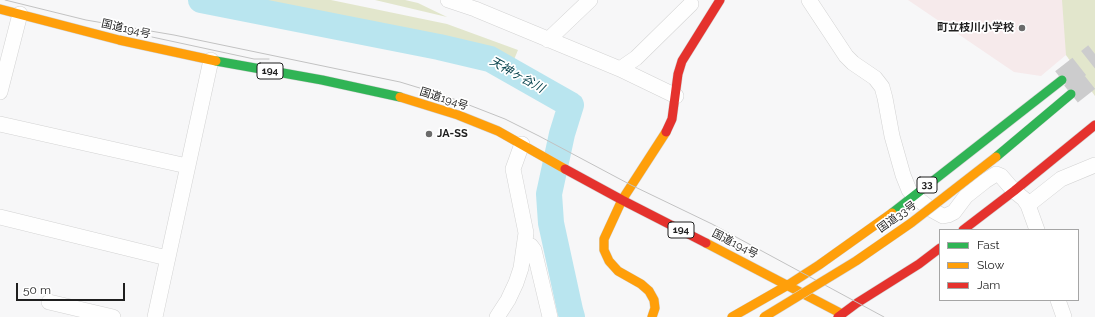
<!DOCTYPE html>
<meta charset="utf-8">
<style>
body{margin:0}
#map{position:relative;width:1095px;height:317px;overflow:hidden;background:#f7f7f8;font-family:Raleway,sans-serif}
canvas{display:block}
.legend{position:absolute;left:939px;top:229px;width:140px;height:72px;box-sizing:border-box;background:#fff;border:1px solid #a5a5a5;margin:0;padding:5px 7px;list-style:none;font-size:12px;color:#1f1f1f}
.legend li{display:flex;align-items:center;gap:8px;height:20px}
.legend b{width:20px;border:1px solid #a5a5a5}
.scale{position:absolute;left:16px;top:283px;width:109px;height:18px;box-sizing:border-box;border:2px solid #1f1f1f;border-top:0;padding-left:5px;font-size:12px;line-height:14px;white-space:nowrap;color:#1f1f1f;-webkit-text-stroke:3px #fff;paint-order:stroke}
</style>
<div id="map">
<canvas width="1095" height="317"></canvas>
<ul class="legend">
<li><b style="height:5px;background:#30b455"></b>Fast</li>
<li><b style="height:5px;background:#ff9f0a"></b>Slow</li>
<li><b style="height:5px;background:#e5322d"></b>Jam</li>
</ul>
<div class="scale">50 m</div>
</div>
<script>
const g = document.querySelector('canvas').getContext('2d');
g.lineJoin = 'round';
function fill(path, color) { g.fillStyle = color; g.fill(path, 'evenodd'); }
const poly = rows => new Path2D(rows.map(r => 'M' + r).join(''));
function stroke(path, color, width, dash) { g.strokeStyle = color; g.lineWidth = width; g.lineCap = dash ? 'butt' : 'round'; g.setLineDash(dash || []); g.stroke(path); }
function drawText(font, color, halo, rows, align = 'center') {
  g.font = font + ' Raleway,"Noto Sans JP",sans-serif'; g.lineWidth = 3.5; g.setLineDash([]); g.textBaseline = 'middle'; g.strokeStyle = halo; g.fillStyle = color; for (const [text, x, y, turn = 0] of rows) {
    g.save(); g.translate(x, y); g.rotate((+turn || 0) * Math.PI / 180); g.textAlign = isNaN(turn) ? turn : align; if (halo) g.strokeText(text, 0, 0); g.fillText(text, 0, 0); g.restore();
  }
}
const education = poly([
 [908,0,1095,0,1095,96,1066,55,1041,76,1014,72]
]);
const green = poly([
 [251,0,331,0,447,24,518,50,513,62,507,61,429,36],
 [375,0,405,0,418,3,447,17],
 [1062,0,1095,0,1095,96,1066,55]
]);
const river = poly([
 [201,0,439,47,490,59,571,105,562,134,549,194,551,223,570,310,572,317]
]);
const highwayTunnel = poly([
 [1062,80,1095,54],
 [1071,94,1095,75]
]);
const street = poly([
 [448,0,475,9,620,69,676,96],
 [809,0,846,56,853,63,875,78,882,87,885,98,892,136,903,175,909,190,914,196,932,210,943,216,948,215,954,212,966,196,985,181,996,174,1001,176,1014,191,1024,199,1028,205,1037,230],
 [548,40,590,0],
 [620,69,636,58,691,4],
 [0,92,20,14],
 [0,124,187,166],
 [1028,205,1061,179,1095,165],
 [0,217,167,258],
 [525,243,531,246,534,250,550,317],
 [1058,300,1064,317],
 [49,302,113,317],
 [155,317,211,60],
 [497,317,508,300,516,283,521,268,526,233,513,169,522,144]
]);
const fast = poly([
 [216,61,322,80,400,97],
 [996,157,1071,94],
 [892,213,1062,80]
]);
const slow = poly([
 [0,9,119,40,216,61],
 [400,97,458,115,498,131,565,169],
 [706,243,842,314],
 [652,317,655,308,654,300,649,291,641,284,618,271,609,261,604,250,604,239,622,200,666,132],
 [732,317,788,285,819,265,892,213]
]);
const jam = poly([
 [666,132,672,119,678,74,682,61,720,0],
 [565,169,622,200,706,243],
 [963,230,1014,191,1095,125],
 [838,317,857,303,919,264,940,248]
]);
const tram = poly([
 [5,0,86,20,174,35,400,82,446,96,505,119,539,136,631,185,712,224,884,317],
 [152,37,254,59,269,59]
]);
const slowBridge = poly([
 [764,317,856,261,911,223,996,157]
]);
const markers = [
 [1022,28,4,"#6b6b6b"],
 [429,134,4,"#6b6b6b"]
];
const shields = [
 [270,71,26],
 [927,185,20],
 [681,230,26]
];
const shieldNames = [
 ["194",270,71],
 ["33",927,185],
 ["194",681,230]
];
const poiNames = [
 ["町立枝川小学校",1014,28],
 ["JA-SS",437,134,"left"]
];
const streetNames = [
 ["国道194号",126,29,13],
 ["国道194号",444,99,18],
 ["国道33号",897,217,-36],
 ["国道194号",735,244,27]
];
const waterNames = [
 ["天神ヶ谷川",517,75,29]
];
fill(education, '#f6eaeb');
fill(green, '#e2e6cc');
stroke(river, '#b9e5ef', 26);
stroke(highwayTunnel, '#cccccd', 22, [22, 11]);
stroke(street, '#d3d3d3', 16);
stroke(fast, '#d3d3d3', 10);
stroke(slow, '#d3d3d3', 10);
stroke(jam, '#d3d3d3', 10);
stroke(street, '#fefefe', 15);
stroke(fast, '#30b455', 9);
stroke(slow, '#ff9f0a', 9);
stroke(jam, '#e5322d', 9);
stroke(tram, '#c2c2c2', 1);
stroke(slowBridge, '#d3d3d3', 10, []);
stroke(slowBridge, '#ff9f0a', 9);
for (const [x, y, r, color] of markers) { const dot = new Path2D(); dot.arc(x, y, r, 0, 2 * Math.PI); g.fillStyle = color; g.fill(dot); stroke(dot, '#fff', 1.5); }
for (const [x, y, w] of shields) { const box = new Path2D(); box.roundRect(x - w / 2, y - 8, w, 16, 3); g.fillStyle = '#fff'; g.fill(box); stroke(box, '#1f1f1f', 1); }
drawText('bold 10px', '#1f1f1f', null, shieldNames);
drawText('bold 11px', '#1f1f1f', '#fff', poiNames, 'right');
drawText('11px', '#1f1f1f', '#fff', streetNames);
drawText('italic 12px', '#0a454f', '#fff', waterNames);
</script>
